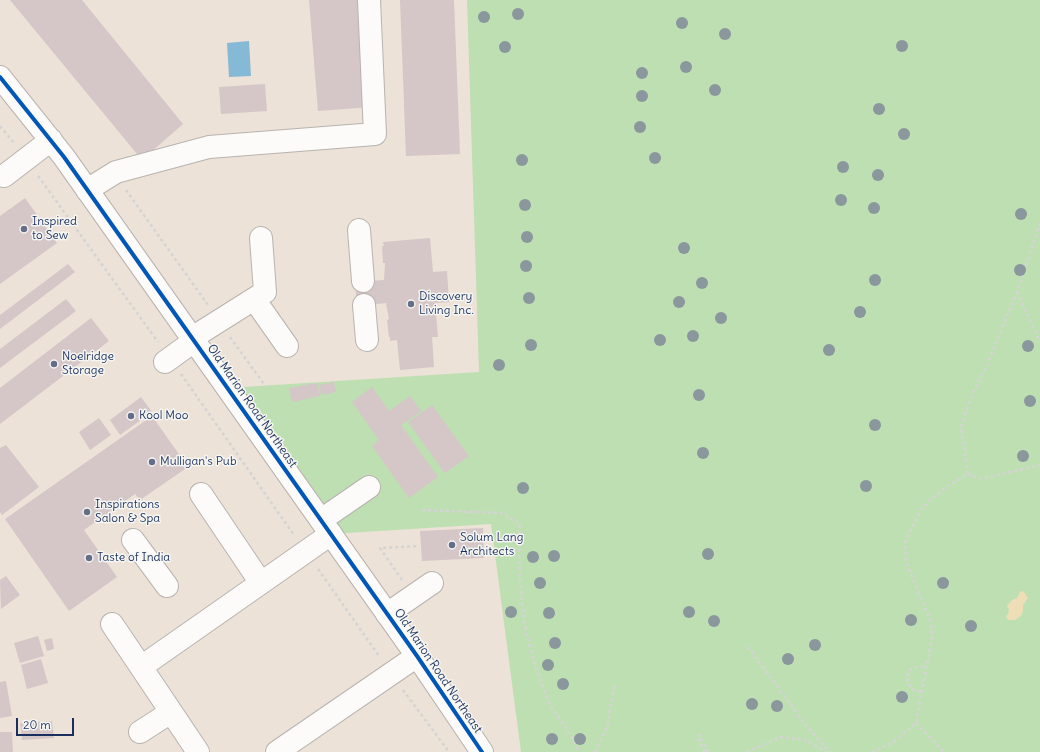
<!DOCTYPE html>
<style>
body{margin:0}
#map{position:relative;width:1040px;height:752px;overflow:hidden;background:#ece2d7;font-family:Delius,sans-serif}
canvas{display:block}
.scale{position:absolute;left:16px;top:718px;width:58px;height:18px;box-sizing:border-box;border:2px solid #1b2f5e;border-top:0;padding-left:5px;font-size:12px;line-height:14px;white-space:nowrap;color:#1b2f5e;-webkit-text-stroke:3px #f6f6f2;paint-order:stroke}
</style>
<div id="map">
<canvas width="1040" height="752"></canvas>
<div class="scale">20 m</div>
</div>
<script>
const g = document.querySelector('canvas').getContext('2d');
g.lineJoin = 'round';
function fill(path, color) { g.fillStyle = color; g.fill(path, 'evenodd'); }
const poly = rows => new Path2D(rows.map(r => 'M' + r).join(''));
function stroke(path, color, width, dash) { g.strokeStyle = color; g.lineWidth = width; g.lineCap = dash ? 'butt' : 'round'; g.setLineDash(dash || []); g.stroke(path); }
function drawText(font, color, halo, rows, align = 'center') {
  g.font = font + ' Delius,sans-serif'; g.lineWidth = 3; g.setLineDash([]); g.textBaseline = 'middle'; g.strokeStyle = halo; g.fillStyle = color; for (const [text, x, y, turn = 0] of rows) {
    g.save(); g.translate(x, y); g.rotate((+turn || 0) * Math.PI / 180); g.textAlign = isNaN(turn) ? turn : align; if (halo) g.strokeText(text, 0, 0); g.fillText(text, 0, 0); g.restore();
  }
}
const green = poly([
 [467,0,1040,0,1040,752,521,752,491,524,331,534,227,388,479,372]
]);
const sand = poly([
 [1022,591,1025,593,1028,598,1023,605,1023,611,1021,616,1015,620,1008,620,1006,616,1008,614,1009,610,1007,606,1012,600,1017,598,1020,592]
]);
const water = poly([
 [249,41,251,76,229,77,227,43]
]);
const building = poly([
 [10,0,82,0,183,124,142,160],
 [309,0,363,0,372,107,318,111],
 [400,0,454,0,460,154,406,156],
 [265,84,267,111,221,114,219,87],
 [25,198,57,243,0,284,0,216],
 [430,238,433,272,447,271,449,302,435,303,438,337,432,337,434,367,400,370,397,340,390,341,390,337,389,337,387,320,389,319,386,303,357,306,355,282,384,280,385,263,383,263,382,246,384,246,383,242],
 [68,264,75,272,0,329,0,315],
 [66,299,76,311,0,368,0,349],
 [91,318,109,341,0,424,0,388],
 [334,382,336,392,321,395,319,385],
 [317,383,320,396,292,402,289,388],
 [372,387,389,411,410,396,421,411,401,425,438,477,409,498,372,446,379,440,352,402],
 [141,397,152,412,120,435,110,420],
 [432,405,469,456,445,473,408,422],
 [152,416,188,467,140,500,135,494,84,530,117,577,69,611,5,519],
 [99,418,111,435,90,450,79,432],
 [6,445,39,487,2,515,0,512,0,448],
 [483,528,484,558,422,561,420,531],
 [6,576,20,595,1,609,0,580],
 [38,636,44,656,20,663,14,643],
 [52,638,54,649,47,651,44,640],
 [41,659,48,683,27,689,21,665],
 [6,681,12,716,0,718,0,682],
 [52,721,54,738,22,740,20,723],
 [0,732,12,732,13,752,0,752]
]);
const path = poly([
 [0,126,14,143],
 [38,176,158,342],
 [126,190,208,305],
 [1017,292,1040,342],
 [230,337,266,387],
 [181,374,294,535],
 [968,474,981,479,1040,465],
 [422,510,501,513,520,524,519,555,521,592,526,633,537,671,549,703,571,736,579,752],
 [318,569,379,656],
 [402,580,380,548,419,546],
 [748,647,808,728,830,752],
 [403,690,449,752],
 [921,692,912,689,909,684,907,679,908,673,911,669,917,667,927,666],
 [916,723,944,752],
 [595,752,607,727,614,686],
 [705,752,697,737,699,735,709,752],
 [747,752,781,737,806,740,826,752],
 [872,752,892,743,916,723,932,637,931,622,906,562,905,542,910,531,921,510,930,500,946,487,968,474,961,427,971,397,987,365,1017,292,1040,223]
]);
const minor = poly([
 [4,176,51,140],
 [87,190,116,172,209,147,375,134,369,0],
 [359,230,363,281],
 [254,299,287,346],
 [364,305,367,340],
 [192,338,265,292,261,238],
 [165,362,194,341],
 [201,494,261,583],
 [321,520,369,487],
 [133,540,167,586],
 [387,614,432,583],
 [112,624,141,667],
 [140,732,171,712],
 [198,752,141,667,331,534],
 [277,752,417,656]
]);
const major = poly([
 [0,77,64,157,417,656,482,752]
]);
const cycleway = poly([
 [0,77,64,157,417,656,482,752]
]);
const trees = [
 [518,14],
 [484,17],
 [682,23],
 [725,34],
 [902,46],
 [505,47],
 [686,67],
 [642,73],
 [715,90],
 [642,96],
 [879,109],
 [640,127],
 [904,134],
 [655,158],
 [522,160],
 [843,167],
 [878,175],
 [841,200],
 [525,205],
 [874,208],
 [1021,214],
 [527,237],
 [684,248],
 [526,266],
 [1020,270],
 [875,280],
 [702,283],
 [529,298],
 [679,302],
 [860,312],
 [721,318],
 [693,336],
 [660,340],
 [531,345],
 [1028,346],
 [829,350],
 [499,365],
 [699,395],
 [1030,401],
 [875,425],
 [703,453],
 [1023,456],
 [866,486],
 [523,488],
 [708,554],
 [554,556],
 [533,557],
 [540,583],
 [943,583],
 [511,612],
 [689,612],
 [549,613],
 [911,620],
 [714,621],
 [971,626],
 [555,643],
 [815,645],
 [788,659],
 [548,665],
 [563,684],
 [902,697],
 [752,704],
 [777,706],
 [552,739],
 [580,739]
];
const markers = [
 [24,229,4,"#646e88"],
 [411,304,4,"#646e88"],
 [54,364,4,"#646e88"],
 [131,416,4,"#646e88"],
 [152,462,4,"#646e88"],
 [87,512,4,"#646e88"],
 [452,545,4,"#646e88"],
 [89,558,4,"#646e88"]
];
const poiNames = [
 ["Inspired",32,222],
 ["to Sew",32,236],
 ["Discovery",419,297],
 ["Living Inc.",419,311],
 ["Noelridge",62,357],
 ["Storage",62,371],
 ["Kool Moo",139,416],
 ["Mulligan's Pub",160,462],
 ["Inspirations",95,505],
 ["Salon & Spa",95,519],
 ["Solum Lang",460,538],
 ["Architects",460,552],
 ["Taste of India",97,558]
];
const streetNames = [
 ["Old Marion Road Northeast",252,406,55],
 ["Old Marion Road Northeast",438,671,56]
];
fill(green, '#bedfb2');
fill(sand, '#eddeb8');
fill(water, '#86b9d5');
fill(building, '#d5c6c8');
stroke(minor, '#b8b3b0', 24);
stroke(major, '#b8b3b0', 24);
stroke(path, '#d5d4d4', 2.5, [3, 3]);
stroke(minor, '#fcfbf9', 22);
stroke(major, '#fcfbf9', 22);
stroke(cycleway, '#0057b8', 4);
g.fillStyle = '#8a979c';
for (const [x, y] of trees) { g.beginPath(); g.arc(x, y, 6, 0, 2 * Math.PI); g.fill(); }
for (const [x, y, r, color] of markers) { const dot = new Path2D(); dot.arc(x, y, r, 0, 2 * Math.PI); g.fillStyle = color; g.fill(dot); stroke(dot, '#f6f6f2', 1.5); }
drawText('12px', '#1b2f5e', '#f6f6f2', poiNames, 'left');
drawText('12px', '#1b2f5e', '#f6f6f2', streetNames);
</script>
